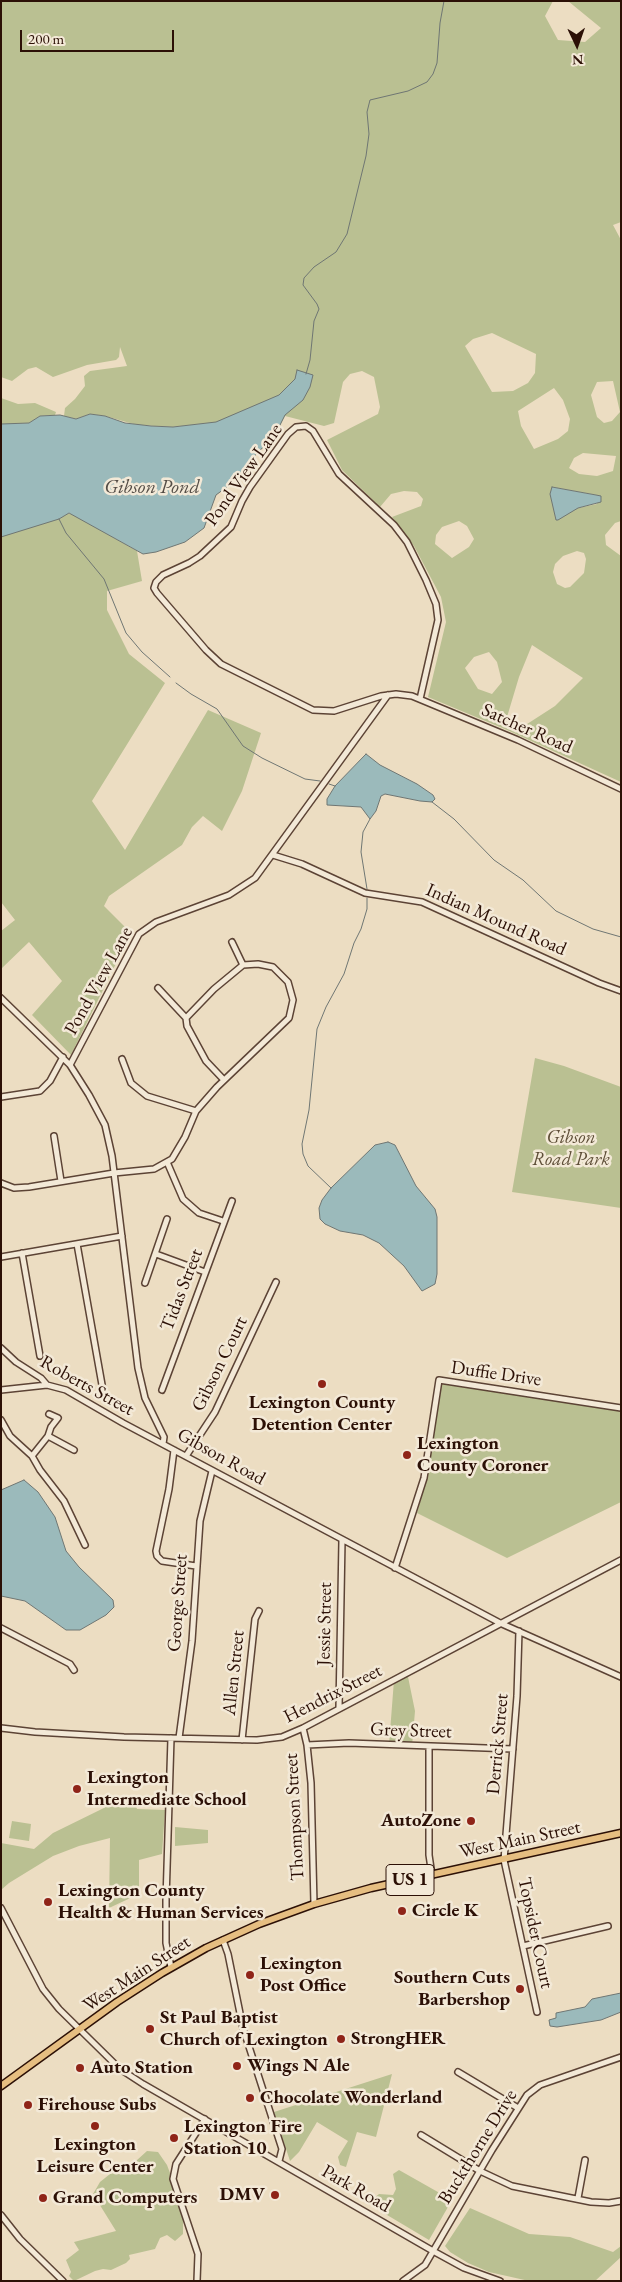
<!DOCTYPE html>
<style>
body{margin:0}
#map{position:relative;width:622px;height:2282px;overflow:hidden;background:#ecddc2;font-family:"EB Garamond",serif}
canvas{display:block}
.frame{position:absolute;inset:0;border:2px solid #2c1006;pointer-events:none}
.north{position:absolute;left:552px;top:20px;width:50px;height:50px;-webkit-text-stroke:4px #f3e9d7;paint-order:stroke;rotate:177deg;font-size:14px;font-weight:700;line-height:20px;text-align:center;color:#2c1006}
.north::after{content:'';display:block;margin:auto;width:18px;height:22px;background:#2c1006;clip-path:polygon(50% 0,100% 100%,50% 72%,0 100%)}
.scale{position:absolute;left:20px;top:30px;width:154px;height:22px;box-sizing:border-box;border:2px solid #2c1006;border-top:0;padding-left:6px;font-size:15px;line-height:18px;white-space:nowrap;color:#2c1006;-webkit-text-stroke:4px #f3e9d7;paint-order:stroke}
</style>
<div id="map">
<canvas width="622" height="2282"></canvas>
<div class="frame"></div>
<div class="north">N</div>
<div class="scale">200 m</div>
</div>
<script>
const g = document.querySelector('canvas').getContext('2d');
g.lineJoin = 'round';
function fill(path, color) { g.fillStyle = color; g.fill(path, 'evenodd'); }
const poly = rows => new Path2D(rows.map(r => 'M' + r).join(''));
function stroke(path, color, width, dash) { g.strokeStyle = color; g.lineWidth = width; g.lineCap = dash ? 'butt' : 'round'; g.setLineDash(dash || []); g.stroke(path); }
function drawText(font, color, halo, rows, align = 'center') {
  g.font = font + ' "EB Garamond",serif'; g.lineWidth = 5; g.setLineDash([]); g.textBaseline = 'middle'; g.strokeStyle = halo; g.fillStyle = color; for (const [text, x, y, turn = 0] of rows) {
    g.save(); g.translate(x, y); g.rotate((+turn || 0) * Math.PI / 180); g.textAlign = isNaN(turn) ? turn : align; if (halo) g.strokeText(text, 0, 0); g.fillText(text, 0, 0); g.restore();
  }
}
const green = poly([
 [1,1,553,1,545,16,558,40,585,42,601,28,568,1,621,1,621,222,613,225,621,240,621,521,615,523,605,535,606,545,621,556,621,782,507,730,428,697,446,622,441,597,414,546,392,517,421,506,423,499,417,492,404,491,391,494,380,507,342,470,327,440,378,414,380,407,374,377,362,371,350,374,343,382,334,423,324,426,285,416,274,437,256,454,243,475,216,495,213,423,173,427,137,425,105,416,90,414,76,419,64,416,65,408,75,399,85,386,84,376,90,371,127,366,120,347,119,357,116,360,87,365,53,377,36,367,28,369,12,381,1,377],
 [492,333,536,354,535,373,528,383,513,391,492,392,465,346,473,339],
 [613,381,620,412,612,421,604,423,597,417,591,395,597,382],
 [554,388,563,400,570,419,568,431,558,439,534,449,521,426,518,411],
 [583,453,616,456,613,471,597,476,579,474,569,468,574,458],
 [552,487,596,495,597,504,578,508],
 [459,521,467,526,474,539,469,547,452,558,435,544,436,535,442,527],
 [577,551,584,553,586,559,584,573,570,587,565,588,557,584,553,572,555,564,563,556],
 [532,645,583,678,555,706,524,726,507,717,519,677],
 [489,652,497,662,502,682,492,694,478,689,465,668,474,657],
 [1,398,18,404,35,403,56,412,55,415,40,416,29,423,14,424,64,516,66,514,73,514,137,551,142,581,107,591,107,610,129,654,165,683,92,801,125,850,208,710,261,733,242,791,222,831,203,816,192,827,182,845,109,896,104,906,131,933,71,1055,32,1015,62,981,29,942,1,969,1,931,15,920,1,902],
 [535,1058,564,1066,621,1087,621,1208,512,1192],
 [445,1383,621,1410,621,1502,507,1558,417,1513,427,1477,441,1386],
 [407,1672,415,1711,412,1746,389,1745,394,1680],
 [134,1801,137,1809,165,1810,162,1854,139,1860,139,1894,109,1908,110,1838,79,1846,53,1856,9,1883,1,1890,1,1843,34,1849,53,1833,110,1805],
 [12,1821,31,1824,29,1841,9,1838],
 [175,1827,208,1830,208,1843,175,1846],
 [392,2074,376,2137,357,2132,346,2167,340,2165,338,2157,348,2141,317,2122,299,2152,290,2161,274,2112],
 [147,2151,158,2152,167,2165,186,2216,183,2222,183,2234,175,2241,167,2235,160,2238,155,2249,129,2255,130,2259,126,2263,111,2270,103,2269,95,2271,74,2281,69,2276,71,2272,66,2260,79,2250,74,2242,116,2231,93,2194,100,2182,110,2174,126,2170],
 [399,2170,452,2200,429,2240,372,2206,373,2199,379,2194,393,2195,396,2189,393,2174],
 [470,2208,529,2234,570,2237,613,2252,621,2246,621,2257,595,2281,529,2281,489,2272,468,2263,450,2252,445,2246]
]);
const water = poly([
 [297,370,313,375,310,387,303,400,285,415,274,437,256,454,243,475,216,495,204,528,185,542,156,552,143,554,69,513,59,519,1,537,1,424,29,423,40,416,60,415,76,419,90,414,105,416,125,423,151,426,173,427,216,422,279,395,295,379,297,370],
 [552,487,596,495,601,496,601,502,578,508,558,520,556,520,550,494,552,487],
 [366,754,380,765,417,784,433,795,435,799,432,802,420,801,385,794,381,796,376,811,370,819,361,807,327,805,327,799,335,786,366,754],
 [388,1142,395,1145,416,1186,435,1209,437,1217,437,1274,435,1284,422,1291,404,1266,379,1243,363,1235,340,1231,325,1224,320,1219,319,1208,322,1200,331,1188,375,1145,388,1142],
 [24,1480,38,1492,55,1517,66,1551,79,1567,113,1600,114,1607,106,1615,80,1630,66,1630,25,1601,1,1596,1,1490,24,1480],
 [621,1993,621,2012,601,2020,557,2027,550,2026,549,2020,556,2018,556,2013,585,2007,592,1999,621,1993]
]);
const stream = poly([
 [306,374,310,360,314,321,319,309,317,304,303,285,304,278,314,267,336,252,347,234,366,156,369,134,367,112,370,100,408,91,427,82,433,74,437,63,440,23,444,1],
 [59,519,66,533,104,579,126,633,142,652,170,677],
 [176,683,191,694,217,709,243,746,262,758,305,779,320,781],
 [329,784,335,786],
 [432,802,454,819,494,860,523,880,556,911,593,929,621,937],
 [367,889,361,852,363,832,370,819],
 [331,1188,308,1166,303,1154,302,1144,309,1110,317,1029,326,1007,344,974,354,943,361,929,367,909,367,898]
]);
const minor = poly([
 [420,699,438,620,436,604,426,580,407,542,394,525,339,474,313,431,306,426,296,427,288,434,250,487,242,501,231,527,200,556,189,563,163,575,156,582,154,588,157,593,206,650,221,664,313,710,334,711,381,696,396,694,412,696,518,740,621,789],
 [273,855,302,864,365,893,422,902,599,983,621,991],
 [232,942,243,965],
 [158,988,186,1018,187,1026,206,1061,224,1080],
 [1,998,70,1065,89,1095,105,1125,112,1156,138,1368,145,1398,164,1437,163,1444],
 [122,1059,131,1083,147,1096,196,1111],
 [70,1065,139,934,156,922,229,895,255,878,388,695],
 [1,1097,40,1091,50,1081,63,1057],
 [54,1136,61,1181],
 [167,1162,183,1199,199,1213,223,1221],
 [1,1183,14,1188,29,1187,114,1173,154,1169,172,1159,185,1137,196,1111,217,1087,289,1018,293,1000,288,982,273,967,258,964,243,965,214,989,186,1018],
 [77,1244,104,1396],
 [22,1253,40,1356],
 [156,1254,205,1272],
 [1,1257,122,1236],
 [145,1283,167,1219],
 [1,1348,16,1362,41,1378,47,1385,66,1390,123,1423,500,1623,621,1677],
 [1,1390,47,1385],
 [162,1390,232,1201],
 [1,1420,10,1436,32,1456,40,1470,64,1501,85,1545],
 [48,1436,74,1450],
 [174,1450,169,1489,156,1551,157,1556,162,1561,196,1566],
 [32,1456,48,1436,51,1427,58,1418,49,1414],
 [186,1456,215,1412,276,1282],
 [395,1568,424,1478,439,1380,621,1408],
 [1,1628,70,1664,74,1670],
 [519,1631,517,1696,504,1860,537,2012],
 [339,1708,342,1540],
 [1,1728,35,1732,124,1737,257,1740,282,1737,303,1728,621,1560],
 [303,1728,307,1745,311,1783,314,1904],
 [179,1738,192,1641,200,1521,212,1471],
 [242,1740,255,1619,259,1611],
 [307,1745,349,1743,513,1749],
 [429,1747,429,1855,432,1875],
 [1,1908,43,1989,59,2009,120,2069,143,2084,433,2251,464,2268,500,2281],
 [223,1940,228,1954,243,2028,282,2149,279,2161],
 [523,1946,608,1926],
 [171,1967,166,1943,166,1900,171,1738],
 [458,2072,518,2108],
 [421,2135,480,2171,512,2186,591,2202,609,2203,621,2201],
 [578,2198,585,2160],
 [1,2215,20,2239,63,2281],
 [197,2281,198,2254,173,2179,176,2164,205,2119],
 [403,2281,425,2265,492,2150,527,2095,540,2085,621,2057]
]);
const major = poly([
 [1,2086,117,2002,162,1973,206,1948,259,1924,314,1904,371,1888,621,1833]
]);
const markers = [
 [322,1384,5,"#8f2418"],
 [407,1455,5,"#8f2418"],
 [77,1789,5,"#8f2418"],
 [471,1821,5,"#8f2418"],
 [48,1902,5,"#8f2418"],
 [402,1911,5,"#8f2418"],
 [250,1975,5,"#8f2418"],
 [520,1989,5,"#8f2418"],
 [150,2029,5,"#8f2418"],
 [341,2039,5,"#8f2418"],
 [237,2066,5,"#8f2418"],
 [80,2068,5,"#8f2418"],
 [250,2098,5,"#8f2418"],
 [28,2105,5,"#8f2418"],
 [95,2126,5,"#8f2418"],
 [174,2138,5,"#8f2418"],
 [275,2195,5,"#8f2418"],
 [43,2198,5,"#8f2418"]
];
const shields = [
 [410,1880,48]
];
const shieldNames = [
 ["US 1",410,1880]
];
const streetNames = [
 ["Pond View Lane",244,475,-55],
 ["Satcher Road",527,729,24],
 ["Indian Mound Road",496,920,24],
 ["Pond View Lane",99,981,-61],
 ["Tidas Street",182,1290,-69],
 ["Gibson Court",220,1364,-64],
 ["Duffie Drive",496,1374,8],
 ["Roberts Street",87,1386,29],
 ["Gibson Road",221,1457,29],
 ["George Street",178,1603,-86],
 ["Jessie Street",325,1624,-89],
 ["Allen Street",234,1673,-84],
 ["Hendrix Street",333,1694,-27],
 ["Grey Street",411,1731,2],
 ["Derrick Street",498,1744,-85],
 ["Thompson Street",295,1817,-93],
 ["West Main Street",520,1840,-12],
 ["Topsider Court",535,1933,78],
 ["West Main Street",137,1974,-33],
 ["Buckthorne Drive",478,2147,-58],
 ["Park Road",356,2189,30]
];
const parkNames = [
 ["Gibson",571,1138],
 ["Road Park",571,1160]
];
const poiNames = [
 ["Lexington County",322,1403,"center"],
 ["Detention Center",322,1425,"center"],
 ["Lexington",417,1444],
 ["County Coroner",417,1466],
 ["Lexington",87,1778],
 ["Intermediate School",87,1800],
 ["AutoZone",461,1821,"right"],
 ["Lexington County",58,1891],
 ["Health & Human Services",58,1913],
 ["Circle K",412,1911],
 ["Lexington",260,1964],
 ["Post Office",260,1986],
 ["Southern Cuts",510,1978,"right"],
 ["Barbershop",510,2000,"right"],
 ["St Paul Baptist",160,2018],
 ["Church of Lexington",160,2040],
 ["StrongHER",351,2039],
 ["Wings N Ale",247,2066],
 ["Auto Station",90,2068],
 ["Chocolate Wonderland",260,2098],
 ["Firehouse Subs",38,2105],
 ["Lexington Fire",184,2127],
 ["Station 10",184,2149],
 ["Lexington",95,2145,"center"],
 ["Leisure Center",95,2167,"center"],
 ["DMV",265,2195,"right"],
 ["Grand Computers",53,2198]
];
const waterNames = [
 ["Gibson Pond",152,488]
];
fill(green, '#bac092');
fill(water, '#9bbabb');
stroke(water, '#6f7673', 1);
stroke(stream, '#6f7673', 1);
stroke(minor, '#5c4335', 8);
stroke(major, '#2c1006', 9);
stroke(minor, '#f3e9d7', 5);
stroke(major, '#e6be81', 6);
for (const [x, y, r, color] of markers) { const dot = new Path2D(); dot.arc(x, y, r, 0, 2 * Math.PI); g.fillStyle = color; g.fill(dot); stroke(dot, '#f3e9d7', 2); }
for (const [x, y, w] of shields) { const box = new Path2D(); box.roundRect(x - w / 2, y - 15.5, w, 31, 4); g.fillStyle = '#f3e9d7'; g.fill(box); stroke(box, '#2c1006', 1); }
drawText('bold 18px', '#2c1006', null, shieldNames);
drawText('19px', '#2c1006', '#f3e9d7', streetNames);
drawText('italic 19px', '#5e4e37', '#f3e9d7', parkNames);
drawText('bold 19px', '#2c1006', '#f3e9d7', poiNames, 'left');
drawText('italic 20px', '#534c45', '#f3e9d7', waterNames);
</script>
